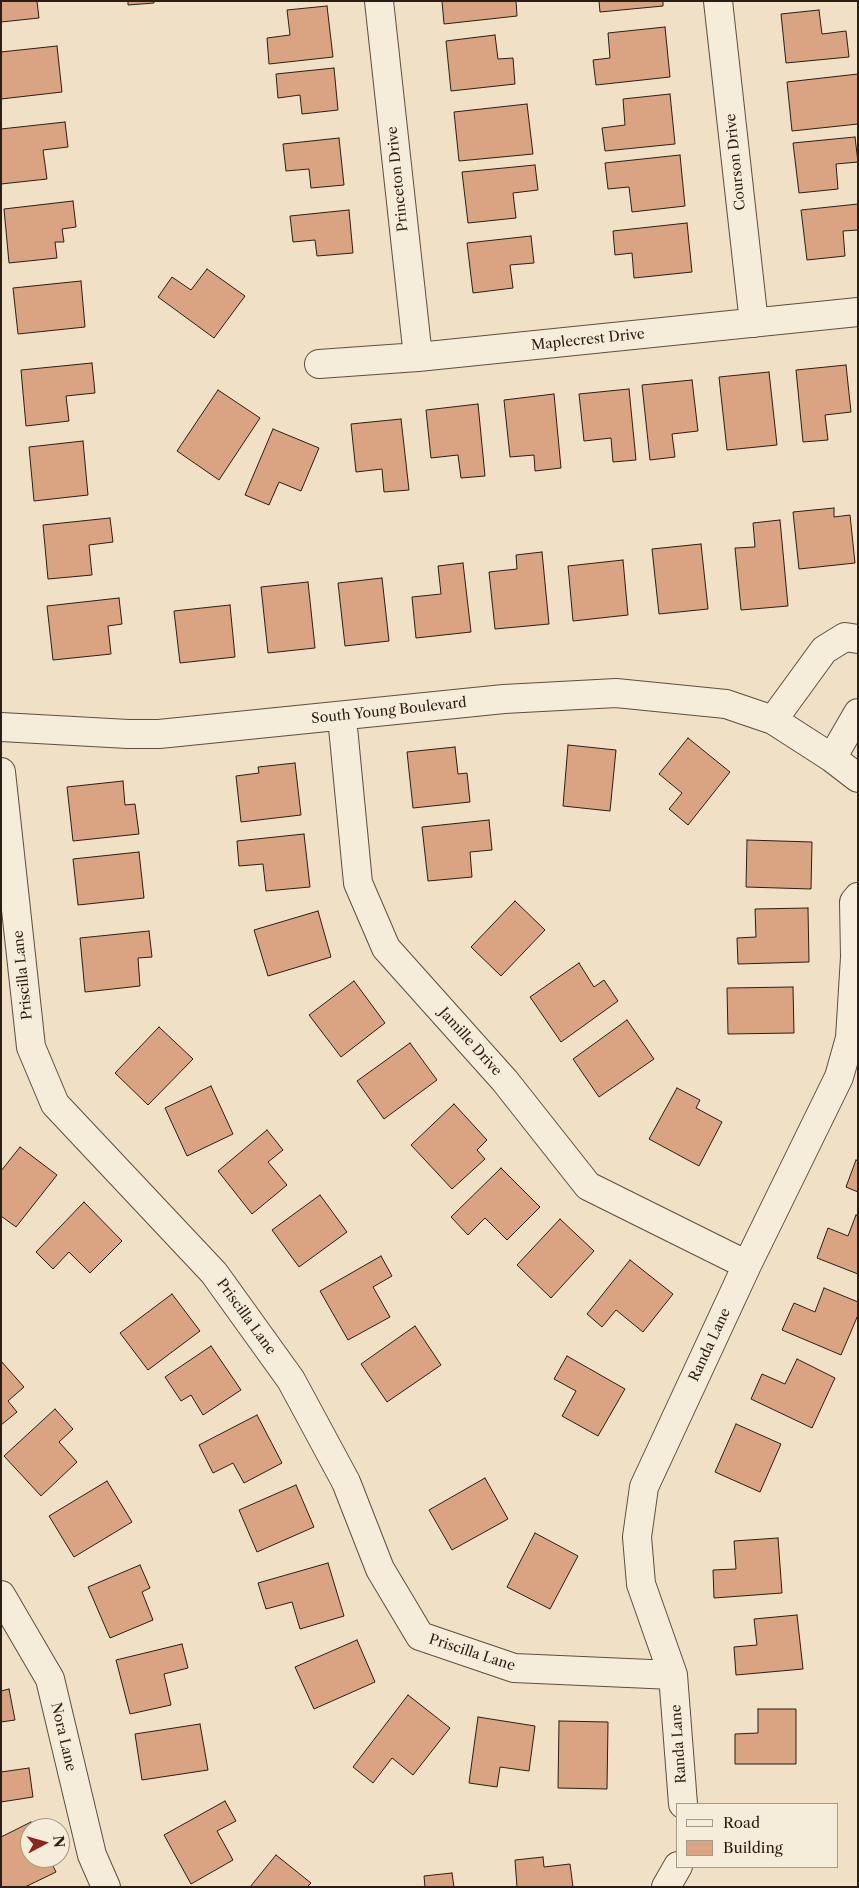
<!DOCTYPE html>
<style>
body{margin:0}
#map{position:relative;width:859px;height:1888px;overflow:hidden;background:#f0e1c6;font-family:"Libre Caslon Text",serif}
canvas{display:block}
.frame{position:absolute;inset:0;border:2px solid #2b1e14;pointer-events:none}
.legend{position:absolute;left:676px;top:1803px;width:162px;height:65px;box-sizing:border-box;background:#f5ecda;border:1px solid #a49a8b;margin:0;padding:6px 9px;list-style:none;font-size:15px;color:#2b1e14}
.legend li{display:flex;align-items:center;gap:10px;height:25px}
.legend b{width:25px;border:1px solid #a49a8b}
.north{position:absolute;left:20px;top:1818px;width:50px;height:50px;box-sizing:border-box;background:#f5ecda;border:1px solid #a49a8b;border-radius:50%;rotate:84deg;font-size:14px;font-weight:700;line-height:20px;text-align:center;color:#2b1e14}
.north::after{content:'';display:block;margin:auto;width:18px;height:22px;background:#8f2418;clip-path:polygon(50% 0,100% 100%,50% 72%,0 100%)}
</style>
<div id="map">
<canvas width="859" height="1888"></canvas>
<div class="frame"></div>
<ul class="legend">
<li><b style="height:6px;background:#f5ecda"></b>Road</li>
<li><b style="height:14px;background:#daa381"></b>Building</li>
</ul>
<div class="north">N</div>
</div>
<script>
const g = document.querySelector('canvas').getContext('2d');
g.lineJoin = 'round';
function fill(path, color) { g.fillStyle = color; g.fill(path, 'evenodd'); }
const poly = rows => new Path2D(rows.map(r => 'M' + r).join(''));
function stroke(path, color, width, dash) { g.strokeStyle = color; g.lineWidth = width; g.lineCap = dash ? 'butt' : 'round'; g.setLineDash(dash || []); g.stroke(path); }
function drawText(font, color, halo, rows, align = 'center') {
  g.font = font + ' "Libre Caslon Text",serif'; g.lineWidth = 4.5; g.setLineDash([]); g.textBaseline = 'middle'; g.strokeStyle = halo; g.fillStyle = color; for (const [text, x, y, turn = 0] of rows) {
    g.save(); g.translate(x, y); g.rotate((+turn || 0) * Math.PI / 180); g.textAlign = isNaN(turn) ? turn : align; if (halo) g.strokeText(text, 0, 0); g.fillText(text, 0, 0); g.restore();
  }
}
const building = poly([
 [1,1,37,1,39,18,1,22,1,1],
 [128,1,154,1,154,3,128,5,128,1],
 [442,1,516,1,517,16,444,24,442,1],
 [599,1,663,1,663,6,600,12,599,1],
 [327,6,333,57,269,64,267,38,290,35,287,10,327,6],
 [819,10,822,34,846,31,849,57,786,63,781,14,819,10],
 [665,27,670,77,596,85,593,60,610,58,608,33,665,27],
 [495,35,498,59,513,58,515,84,451,91,446,41,495,35],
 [57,46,62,92,1,99,1,52,57,46],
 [334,68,338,110,302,114,300,95,278,98,276,74,334,68],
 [858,74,858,124,792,131,787,82,858,74],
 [670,94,675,144,605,151,602,128,625,125,623,99,670,94],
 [527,104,533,154,459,161,454,112,527,104],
 [65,122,68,147,43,150,47,179,1,184,1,129,65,122],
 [855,137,858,162,836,164,838,189,799,193,793,143,855,137],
 [339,138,344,185,311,188,309,169,286,171,283,144,339,138],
 [680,155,685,206,632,212,629,187,608,189,605,163,680,155],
 [535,165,538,190,513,193,516,218,468,223,462,172,535,165],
 [73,201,76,227,62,229,64,242,55,242,57,258,9,263,4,209,73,201],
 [858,204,858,230,843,231,845,256,807,260,801,210,858,204],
 [349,210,353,253,317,256,315,240,293,242,290,216,349,210],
 [687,223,692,272,634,278,632,253,615,255,613,231,687,223],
 [531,236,534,263,510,265,513,288,473,293,467,243,531,236],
 [207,269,245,296,214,338,158,297,172,277,191,290,207,269],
 [81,281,85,327,18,334,13,288,81,281],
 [92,363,95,393,66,396,69,421,26,426,21,370,92,363],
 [846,365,851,412,825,415,828,440,803,442,796,370,846,365],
 [769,372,777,445,727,450,719,377,769,372],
 [692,380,698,431,672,434,675,457,650,460,642,385,692,380],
 [629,389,636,460,613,462,611,438,584,441,579,394,629,389],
 [218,390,260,418,219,480,177,451,218,390],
 [554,394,561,468,535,471,534,455,510,457,504,400,554,394],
 [478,404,485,476,461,478,458,455,431,458,426,410,478,404],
 [401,419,409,490,384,492,382,469,356,472,351,424,401,419],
 [273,429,319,448,301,491,279,482,269,505,245,495,273,429],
 [83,441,88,495,34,501,29,447,83,441],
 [834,508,834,517,850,515,855,563,799,569,793,512,834,508],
 [110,518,113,542,89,545,92,575,48,579,43,525,110,518],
 [780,520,788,606,741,610,735,548,755,547,753,523,780,520],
 [701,544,708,609,659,614,652,549,701,544],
 [542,552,549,624,495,629,489,572,517,569,516,555,542,552],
 [623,560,628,615,573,621,568,566,623,560],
 [463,563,471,632,416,638,412,597,441,594,438,566,463,563],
 [382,578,389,641,345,646,338,583,382,578],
 [308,582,315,648,268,653,261,587,308,582],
 [119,598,122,624,108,626,111,654,53,660,47,606,119,598],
 [230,605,235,657,180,663,174,611,230,605],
 [688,738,730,772,688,825,669,809,682,793,659,774,688,738],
 [568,745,616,750,610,811,563,806,568,745],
 [455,747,458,774,467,773,470,802,413,808,407,752,455,747],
 [295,763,301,815,241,822,236,776,259,773,258,767,295,763],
 [123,781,125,805,135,804,139,834,73,841,67,787,123,781],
 [489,820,492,850,470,852,472,877,428,881,422,827,489,820],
 [304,834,310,887,266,891,263,864,239,866,237,841,304,834],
 [747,840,812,842,811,889,746,887,747,840],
 [139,852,144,898,78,905,73,859,139,852],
 [515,901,545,930,501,976,471,947,515,901],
 [808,908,809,962,738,964,737,938,756,937,755,909,808,908],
 [318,911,331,957,268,976,254,930,318,911],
 [149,931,152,957,138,958,140,986,85,992,80,938,149,931],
 [579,963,594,987,604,980,618,1001,561,1042,530,997,579,963],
 [354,981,385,1023,341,1057,309,1015,354,981],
 [793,987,794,1033,728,1034,727,988,793,987],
 [627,1020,654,1059,599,1097,573,1059,627,1020],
 [159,1027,193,1059,148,1105,115,1073,159,1027],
 [410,1043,437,1080,384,1119,357,1081,410,1043],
 [211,1086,233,1134,187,1156,165,1108,211,1086],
 [677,1088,700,1100,696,1108,722,1122,699,1166,649,1139,677,1088],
 [454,1104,487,1140,477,1150,485,1159,452,1189,411,1145,454,1104],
 [267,1130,283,1150,268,1162,287,1185,252,1214,218,1171,267,1130],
 [20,1147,57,1175,16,1227,1,1216,1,1171,20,1147],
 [856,1160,858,1161,858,1192,846,1187,856,1160],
 [501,1168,540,1207,507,1240,485,1218,468,1235,451,1217,501,1168],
 [320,1195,347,1232,299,1267,272,1230,320,1195],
 [84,1202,122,1241,90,1273,69,1252,53,1269,36,1252,84,1202],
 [856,1215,858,1216,858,1274,817,1258,828,1228,848,1236,856,1215],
 [560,1219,594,1251,551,1298,517,1265,560,1219],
 [381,1256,392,1276,373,1287,390,1317,348,1340,320,1291,381,1256],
 [630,1260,673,1294,643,1332,616,1310,602,1327,587,1314,630,1260],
 [824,1288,858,1302,858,1315,841,1355,782,1330,794,1303,815,1312,824,1288],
 [172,1294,200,1331,148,1370,120,1333,172,1294],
 [415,1326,441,1365,387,1402,361,1364,415,1326],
 [211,1346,241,1390,203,1415,191,1395,181,1401,165,1377,211,1346],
 [567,1356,625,1389,598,1436,562,1416,576,1391,554,1379,567,1356],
 [797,1359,835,1378,812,1428,751,1399,762,1374,785,1384,797,1359],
 [1,1361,24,1387,8,1401,17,1412,1,1425,1,1361],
 [55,1409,73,1429,59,1442,77,1462,41,1496,4,1456,55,1409],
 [257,1415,282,1463,244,1483,233,1463,213,1473,199,1445,257,1415],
 [736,1424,781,1444,760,1492,715,1472,736,1424],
 [485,1478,508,1519,452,1550,429,1510,485,1478],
 [107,1481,132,1522,74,1557,49,1516,107,1481],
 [296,1485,314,1527,257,1552,239,1510,296,1485],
 [535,1533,578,1556,550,1609,507,1587,535,1533],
 [778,1538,782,1593,714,1598,713,1570,736,1569,734,1541,778,1538],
 [328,1563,344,1616,300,1629,292,1602,266,1609,258,1583,328,1563],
 [140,1565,150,1588,142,1592,153,1620,110,1638,88,1587,140,1565],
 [797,1615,803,1669,736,1675,734,1647,757,1645,754,1619,797,1615],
 [357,1640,375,1682,314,1709,295,1667,357,1640],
 [182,1644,188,1668,164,1674,171,1705,130,1714,116,1660,182,1644],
 [9,1689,15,1720,1,1722,1,1691,9,1689],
 [408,1695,450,1728,413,1775,392,1758,373,1783,353,1767,408,1695],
 [758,1709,796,1709,796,1764,735,1764,735,1734,758,1733,758,1709],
 [478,1717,535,1726,529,1771,500,1767,497,1787,469,1783,478,1717],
 [559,1721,608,1722,607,1789,558,1788,559,1721],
 [200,1724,208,1770,142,1780,135,1734,200,1724],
 [29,1768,33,1797,1,1802,1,1772,29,1768],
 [225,1801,236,1821,217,1831,233,1860,191,1884,164,1835,225,1801],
 [31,1822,34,1828,30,1828,30,1858,49,1858,56,1872,25,1887,1,1887,1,1837,31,1822],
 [276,1855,311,1883,307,1887,250,1887,276,1855],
 [543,1857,544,1867,570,1864,573,1887,517,1887,515,1860,543,1857],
 [452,1873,454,1887,425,1887,424,1876,452,1873]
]);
const street = poly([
 [379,1,418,357],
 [718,1,754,323],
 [319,364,418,357,858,312],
 [342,717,358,883,386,948,505,1081,588,1186,747,1265],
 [773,720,824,650,845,637,858,639],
 [1,727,128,734,159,734,504,699,616,693,726,704,773,720,832,758,858,778],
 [832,758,858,713],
 [1,772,31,1047,55,1104,214,1273,291,1380,346,1482,380,1569,420,1636,514,1668,673,1675],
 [1,1595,50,1679,92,1855,106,1887],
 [683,1804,673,1675,641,1584,637,1537,644,1487,747,1265,839,1077,850,1038,855,957,854,902,858,897],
 [666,1887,678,1866]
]);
const streetNames = [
 ["Courson Drive",736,162,-96],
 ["Princeton Drive",398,179,-96],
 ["Maplecrest Drive",588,340,-6],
 ["South Young Boulevard",389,711,-6],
 ["Priscilla Lane",23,975,-96],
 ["Jamille Drive",470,1042,48],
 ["Priscilla Lane",246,1317,54],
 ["Randa Lane",710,1345,-65],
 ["Priscilla Lane",472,1653,18],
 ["Nora Lane",63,1737,77],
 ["Randa Lane",679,1744,-94]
];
fill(building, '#daa381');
stroke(building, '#2b1e14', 1);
stroke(street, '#5c4f40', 30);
stroke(street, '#f5ecda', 28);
drawText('14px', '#2b1e14', '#f5ecda', streetNames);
</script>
